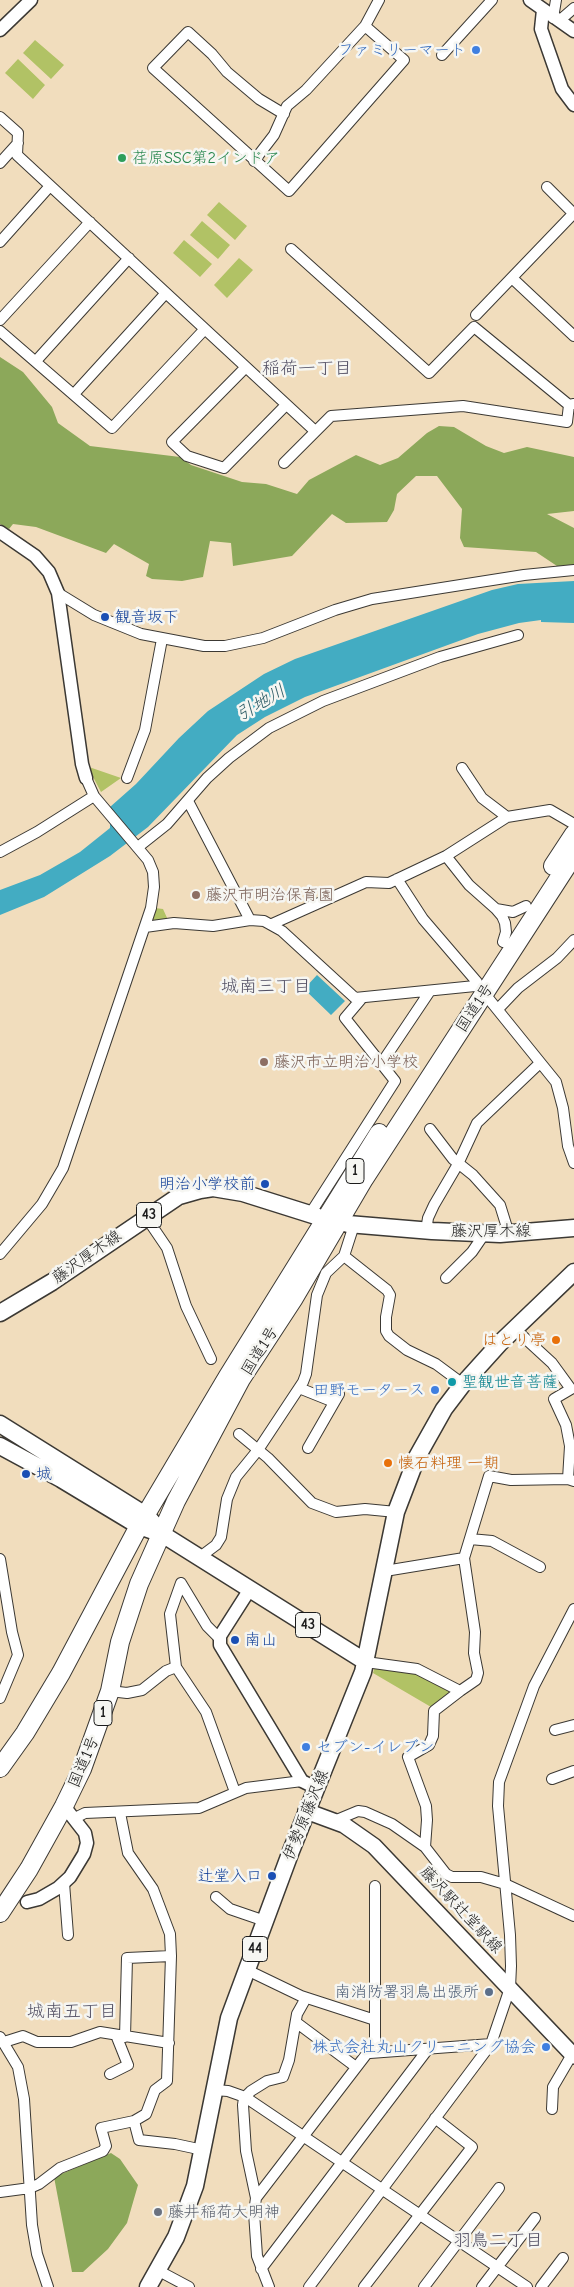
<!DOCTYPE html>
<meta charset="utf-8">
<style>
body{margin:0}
canvas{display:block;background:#f1ddbd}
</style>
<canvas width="574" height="2287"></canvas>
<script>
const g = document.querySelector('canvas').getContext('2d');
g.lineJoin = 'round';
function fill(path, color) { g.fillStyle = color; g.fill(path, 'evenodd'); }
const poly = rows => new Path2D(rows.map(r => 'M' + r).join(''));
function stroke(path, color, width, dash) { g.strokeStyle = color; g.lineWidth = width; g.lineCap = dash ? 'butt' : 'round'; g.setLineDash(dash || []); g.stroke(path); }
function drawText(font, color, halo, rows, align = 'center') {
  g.font = font + ' "Comic Neue","Klee One",sans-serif'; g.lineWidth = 5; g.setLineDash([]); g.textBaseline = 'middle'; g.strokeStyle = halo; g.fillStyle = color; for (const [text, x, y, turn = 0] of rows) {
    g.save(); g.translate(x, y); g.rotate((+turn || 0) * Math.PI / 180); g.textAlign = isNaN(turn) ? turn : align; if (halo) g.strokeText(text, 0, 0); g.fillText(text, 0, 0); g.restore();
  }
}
const green = poly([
 [35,40,64,65,51,79,23,53],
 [18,59,45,85,33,99,5,73],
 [219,202,247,226,235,240,207,215],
 [202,221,230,245,218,259,190,235],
 [184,240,212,264,200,277,173,253],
 [239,258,253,270,227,298,214,285],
 [89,767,121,778,101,792,92,775],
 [155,908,163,909,168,920,149,923],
 [375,1666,416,1673,453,1691,431,1707,373,1673]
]);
const forest = poly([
 [0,357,23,372,52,407,58,423,90,446,180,457,191,465,242,482,266,484,297,494,309,480,356,455,380,465,398,458,427,433,439,426,454,427,486,446,504,453,527,447,574,457,574,511,547,514,574,528,574,566,557,566,536,552,464,547,460,538,462,509,437,476,416,476,397,494,394,510,387,522,346,523,332,514,292,556,233,566,231,543,210,541,203,577,182,581,152,579,146,576,149,564,114,544,106,553,36,527,13,524,9,529,0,524],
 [111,2153,120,2159,138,2185,127,2223,108,2249,83,2272,72,2272,54,2177]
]);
const water = poly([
 [574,581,574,623,541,622,541,620,519,623,478,634,305,697,265,717,237,735,148,827,110,856,44,897,0,915,0,890,40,875,80,852,110,828,110,807,136,784,179,738,208,711,264,674,295,659,492,590,518,584],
 [317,975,345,1001,331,1015,304,989]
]);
const minor = poly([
 [553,18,556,0],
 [559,21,574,8],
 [442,55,492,0],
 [284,114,259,99,227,72,212,54,188,32,153,68,289,191,404,60,365,26],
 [0,117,18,133,17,155,315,431],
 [254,161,274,135,287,106,306,90,365,26,379,0],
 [0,163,18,143],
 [547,187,574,214],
 [0,242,50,186],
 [291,249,429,373,474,327,569,405],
 [512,278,574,336],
 [476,315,574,213],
 [0,320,90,222],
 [0,331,112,428,204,330],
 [36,361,129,258],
 [245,368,172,442,187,456,224,468,286,405],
 [74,394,165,294],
 [284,463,331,416,463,406,567,422,569,405,574,404],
 [58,593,94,615,141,634,204,646,225,646,263,638,335,610,372,599,524,575,574,570],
 [462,768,482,798,507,817],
 [127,778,145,730,162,639],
 [188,801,250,920],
 [138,847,167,824,207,778,229,758,269,728,323,701,440,657,518,635],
 [0,852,37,832,94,796],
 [446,856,469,885,496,909,502,916,505,923,506,932,503,942],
 [397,879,423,919,477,982],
 [496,909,513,912,526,906],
 [272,924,366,882,389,883,446,856,507,817,550,810,574,824],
 [145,927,174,923,213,926,250,920,264,921,282,931,355,998,475,986],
 [484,993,556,1082,563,1108,568,1146,574,1163],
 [498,1009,518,988,557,958,574,940],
 [381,1064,430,991],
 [430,1129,453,1159,473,1175,500,1205,509,1234],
 [310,1214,395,1081,345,1018,362,998],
 [146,1217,167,1248,186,1306,211,1359],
 [426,1231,428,1218,434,1205,458,1164,477,1123,540,1063],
 [0,1254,42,1204,63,1168,151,908,154,887,153,872,148,860,94,796,86,778],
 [344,1256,387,1290,390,1295,386,1317,386,1331,389,1336,407,1350,436,1364,463,1384],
 [446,1278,472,1252,485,1233],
 [515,1329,552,1363,571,1389,554,1399,566,1425,570,1446,568,1479],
 [299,1388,334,1402],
 [239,1434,268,1458,312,1503,336,1512,365,1509,396,1512],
 [308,1448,339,1394],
 [470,1539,492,1541,540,1567],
 [200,1557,216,1545,221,1537,227,1499,236,1477,258,1450,303,1382,306,1374,317,1295,326,1273,344,1256,354,1225],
 [0,1559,12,1632,18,1655,0,1698],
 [384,1567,391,1570,464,1558],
 [181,1583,170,1614,176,1667,206,1712,235,1792],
 [181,1583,207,1626,219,1638],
 [366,1662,417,1669,460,1691,434,1711,433,1736,429,1745,408,1757,426,1806,427,1820,425,1847],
 [110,1691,127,1693,142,1690,166,1671,176,1667],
 [460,1691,476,1680,478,1673,474,1653,475,1632,464,1558,489,1476,511,1480,568,1479,574,1481],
 [555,1730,574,1725],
 [552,1779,574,1771],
 [75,1818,85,1813,199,1808,246,1788,302,1781],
 [334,1821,358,1811,365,1812,392,1824,425,1847,446,1874,452,1877,481,1877,505,1884,574,1916],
 [64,1883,68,1935],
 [216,1897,230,1909,265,1921],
 [247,1970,301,1996,375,2020],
 [297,2023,356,2067],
 [0,2037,18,2067,24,2099,32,2225,37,2254,48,2287],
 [125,2037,127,1958,171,1956],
 [4,2042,23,2036,37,2042,71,2042,100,2032,169,2043],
 [375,2050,375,1886],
 [370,2053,491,2044],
 [110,2074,128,2065,116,2035],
 [214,2090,228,2091,245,2097,527,2287],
 [552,2109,553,2087,574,2051],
 [134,2121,139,2140,175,2144,203,2150],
 [0,2192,30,2188,39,2184,60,2168,103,2151,106,2146,101,2128,134,2121,146,2114,155,2090,167,2081,171,1956,170,1934,153,1889,128,1853,120,1813],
 [256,2198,375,2043],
 [261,2269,428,2049],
 [159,2271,189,2287],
 [269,2287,257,2256,254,2213,256,2198,246,2151,243,2105,244,2098,251,2091,267,2081,283,2077,289,2060,297,2014,306,1998],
 [309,2287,491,2044,510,1988,511,1966,510,1935,498,1806,499,1782,534,1686,574,1609],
 [364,2287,472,2147,435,2118],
 [424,2287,499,2188],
 [482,2287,535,2218],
 [541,2287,563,2258]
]);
const tertiary = poly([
 [530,0,574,31],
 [543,10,541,29,562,89,574,105],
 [0,30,31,0],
 [0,532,35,556,49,572,58,593,82,764,86,778],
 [250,1589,220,1636,220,1645,302,1781,316,1788],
 [27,1902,39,1899,58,1888,70,1877,84,1854,87,1843,85,1833,64,1806]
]);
const secondary = poly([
 [306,1811,344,1825,374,1846,574,2056]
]);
const primary = poly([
 [348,1224,432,1231,500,1234,574,1228],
 [0,1313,52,1282,179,1196,200,1190,213,1188,243,1193,316,1216],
 [0,1424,147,1516,154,1524],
 [0,1446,61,1479,139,1526,162,1534,366,1662],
 [148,2287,176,2237,195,2186,229,2018,291,1851,363,1672,396,1512,417,1457,444,1409,463,1384,500,1343,574,1272]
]);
const trunk = poly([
 [553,866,574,834],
 [0,1768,25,1733,61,1673,139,1526,228,1376,379,1133],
 [0,1913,29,1869,64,1806,82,1769,110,1691,120,1642,139,1584,176,1501,241,1379,294,1298,364,1179,574,855]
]);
const markers = [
 [476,50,5,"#3f7fe0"],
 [122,158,5,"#2e9e5b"],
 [105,617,5,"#1a4fb4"],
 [196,895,5,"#8d6e63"],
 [264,1062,5,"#8d6e63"],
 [265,1184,5,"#1a4fb4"],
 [556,1340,5,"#e8710a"],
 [452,1382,5,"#0f9aa8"],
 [435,1390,5,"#3f7fe0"],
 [388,1463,5,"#e8710a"],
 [26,1474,5,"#1a4fb4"],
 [235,1640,5,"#1a4fb4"],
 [306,1747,5,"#3f7fe0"],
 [272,1876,5,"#1a4fb4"],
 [489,1992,5,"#5c6f8a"],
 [546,2047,5,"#3f7fe0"],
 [158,2212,5,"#6b7280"]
];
const shields = [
 [355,1171,18],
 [149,1215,25],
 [308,1625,25],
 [103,1713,18],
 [255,1949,25]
];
const shieldNames = [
 ["1",355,1171],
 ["43",149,1215],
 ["43",308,1625],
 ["1",103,1713],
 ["44",255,1949]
];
const shopNames = [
 ["ファミリーマート",466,50],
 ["田野モータース",425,1390],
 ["セブン-イレブン",316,1747,"left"],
 ["株式会社丸山クリーニング協会",536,2047]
];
const leisureNames = [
 ["荏原SSC第2インドア",132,158]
];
const transitNames = [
 ["観音坂下",115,617],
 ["明治小学校前",255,1184,"right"],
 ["城",36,1474],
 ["南山",245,1640],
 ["辻堂入口",262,1876,"right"]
];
const educationNames = [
 ["藤沢市明治保育園",206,895],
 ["藤沢市立明治小学校",274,1062]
];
const streetNames = [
 ["国道1号",475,1008,-57],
 ["藤沢厚木線",491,1231],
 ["藤沢厚木線",87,1257,-35],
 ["国道1号",260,1351,-58],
 ["国道1号",84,1762,-67],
 ["伊勢原藤沢線",306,1815,-68],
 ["藤沢駅辻堂駅線",461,1910,47]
];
const foodNames = [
 ["はとり亭",546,1340],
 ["懐石料理 一期",398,1463,"left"]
];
const cultureNames = [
 ["聖観世音菩薩",462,1382]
];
const serviceNames = [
 ["南消防署羽鳥出張所",479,1992]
];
const worshipNames = [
 ["藤井稲荷大明神",168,2212]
];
const neighbourhoodNames = [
 ["稲荷一丁目",307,369],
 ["城南三丁目",266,987],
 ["城南五丁目",72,2012],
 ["羽鳥二丁目",498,2241]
];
const waterNames = [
 ["引地川",261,703,-30]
];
fill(green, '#b1c265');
fill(forest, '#8ca85a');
fill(water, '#43acc2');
stroke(minor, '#3c3934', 12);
stroke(tertiary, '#3c3934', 15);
stroke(secondary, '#3c3934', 18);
stroke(primary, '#3c3934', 19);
stroke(trunk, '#3c3934', 20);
stroke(minor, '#fff', 10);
stroke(tertiary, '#fff', 12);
stroke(secondary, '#fff', 15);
stroke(primary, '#fff', 16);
stroke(trunk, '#fff', 18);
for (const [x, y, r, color] of markers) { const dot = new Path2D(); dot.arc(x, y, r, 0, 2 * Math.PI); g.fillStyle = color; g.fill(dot); stroke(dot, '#f6f6f2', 2); }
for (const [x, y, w] of shields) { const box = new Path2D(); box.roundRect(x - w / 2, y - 12.5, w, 25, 4); g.fillStyle = '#f6f6f2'; g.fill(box); stroke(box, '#1c1c1c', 1); }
drawText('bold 15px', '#1c1c1c', null, shieldNames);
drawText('16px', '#366cbe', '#f6f6f2', shopNames, 'right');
drawText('16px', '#27864d', '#f6f6f2', leisureNames, 'left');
drawText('16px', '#164399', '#f6f6f2', transitNames, 'left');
drawText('16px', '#785e54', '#f6f6f2', educationNames, 'left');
drawText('16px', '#1c1c1c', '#f6f6f2', streetNames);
drawText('16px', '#c56008', '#f6f6f2', foodNames, 'right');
drawText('16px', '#0d838f', '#f6f6f2', cultureNames, 'left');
drawText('16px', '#4e5e75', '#f6f6f2', serviceNames, 'right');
drawText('16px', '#5b616d', '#f6f6f2', worshipNames, 'left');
drawText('18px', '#524f63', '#f6f6f2', neighbourhoodNames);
drawText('italic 18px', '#2e5d67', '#f6f6f2', waterNames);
</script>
